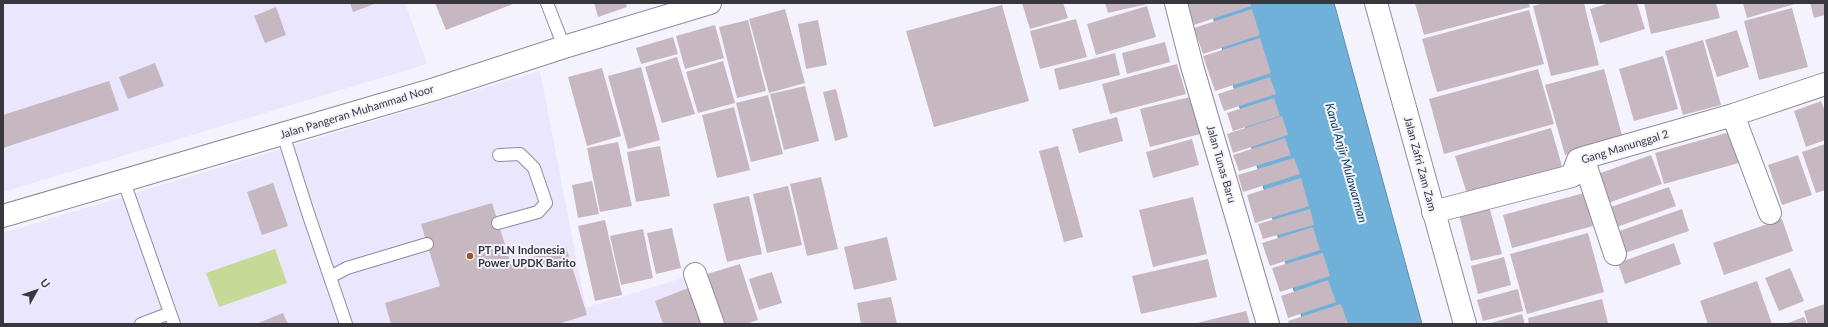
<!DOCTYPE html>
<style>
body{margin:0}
#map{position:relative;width:1828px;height:327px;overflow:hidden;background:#f4f3fd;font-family:Lato,sans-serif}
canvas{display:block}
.frame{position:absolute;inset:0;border:4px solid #38373e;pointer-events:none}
.north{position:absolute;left:16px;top:271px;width:40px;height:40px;-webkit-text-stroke:3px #f4f3fd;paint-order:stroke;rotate:50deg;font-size:11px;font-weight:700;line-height:16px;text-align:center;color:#38373e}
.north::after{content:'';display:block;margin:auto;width:14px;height:18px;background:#38373e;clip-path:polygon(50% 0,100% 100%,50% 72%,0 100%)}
</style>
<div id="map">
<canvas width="1828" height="327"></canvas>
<div class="frame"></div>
<div class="north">U</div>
</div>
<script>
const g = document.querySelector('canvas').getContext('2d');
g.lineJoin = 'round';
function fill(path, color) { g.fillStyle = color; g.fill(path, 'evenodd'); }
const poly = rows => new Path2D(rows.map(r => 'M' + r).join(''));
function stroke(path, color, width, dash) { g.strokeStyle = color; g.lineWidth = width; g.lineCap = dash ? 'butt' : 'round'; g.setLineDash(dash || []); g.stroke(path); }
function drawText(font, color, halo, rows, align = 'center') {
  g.font = font + ' Lato,sans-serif'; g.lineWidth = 4; g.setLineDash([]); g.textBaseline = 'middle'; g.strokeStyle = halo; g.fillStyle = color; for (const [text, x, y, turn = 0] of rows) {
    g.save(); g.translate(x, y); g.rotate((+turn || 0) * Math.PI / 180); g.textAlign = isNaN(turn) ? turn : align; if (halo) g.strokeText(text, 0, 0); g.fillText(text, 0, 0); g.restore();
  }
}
const built = poly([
 [3,3,405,3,427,64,3,192],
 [540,71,586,308,698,273,715,324,3,324,3,233]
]);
const green = poly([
 [275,249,287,283,219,307,206,273]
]);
const water = poly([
 [1209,3,1334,3,1422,324,1304,324,1209,3]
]);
const building = poly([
 [350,3,377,3,353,12],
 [435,3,512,3,513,4,446,30],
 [594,3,626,3,627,7,598,17],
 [1022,3,1063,3,1068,18,1030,29],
 [1105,3,1147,3,1147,4,1108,13],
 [1187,3,1251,3,1251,6,1194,25],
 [1415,3,1529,3,1530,7,1424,35],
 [1544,3,1584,3,1599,65,1551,76,1533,6],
 [1610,3,1637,3,1645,29,1600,43,1590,9],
 [1644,3,1716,3,1720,18,1651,34],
 [1743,3,1798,3,1747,18],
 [1810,3,1825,3,1825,15,1814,18],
 [1002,5,1029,101,934,127,906,31],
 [1147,6,1156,37,1096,55,1087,24],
 [276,7,286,35,265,43,254,16],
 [1792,8,1808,67,1759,80,1744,21],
 [785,9,805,83,769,93,749,19],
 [1252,9,1260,35,1203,54,1194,28],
 [1529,10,1544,64,1437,92,1422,39],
 [1076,19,1087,57,1040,69,1030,31],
 [748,20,766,91,737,98,719,27],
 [818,20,827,65,806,69,798,24],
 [715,25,724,58,685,69,676,36],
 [1737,30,1749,67,1717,77,1705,40],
 [673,37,678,54,641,64,636,48],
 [1260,38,1271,73,1215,91,1203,56],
 [1703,40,1721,105,1683,115,1665,51],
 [1165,42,1170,62,1127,74,1122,53],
 [1115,53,1120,75,1059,90,1054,69],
 [1663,56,1678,109,1634,121,1619,69],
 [677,57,695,114,662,123,645,67],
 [723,61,735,103,698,113,686,72],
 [155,63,164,86,128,99,119,77],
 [1177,64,1186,94,1110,114,1102,84],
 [641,67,660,140,628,149,608,76],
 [602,68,621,136,587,146,568,77],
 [1538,69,1554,124,1444,154,1429,99],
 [1604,69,1623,139,1565,155,1545,85],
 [1270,77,1276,94,1224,111,1218,94],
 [109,81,119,110,3,148,3,115],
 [805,86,819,141,784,150,770,94],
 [836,89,848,137,835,141,823,92],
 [768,95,783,154,751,162,736,103],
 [1190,97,1200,134,1150,147,1140,109],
 [1274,98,1280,116,1233,131,1227,113],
 [1821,101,1825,111,1825,140,1806,147,1794,111],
 [734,107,750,170,717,178,702,115],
 [1282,116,1288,135,1233,153,1227,134],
 [1117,117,1123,141,1079,153,1072,129],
 [1551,128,1564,173,1469,200,1455,156],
 [1730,132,1739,163,1664,184,1655,153],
 [1285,138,1291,155,1239,171,1233,155],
 [1192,139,1199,165,1153,178,1146,152],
 [618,142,632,206,600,212,587,148],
 [1825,144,1825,190,1816,193,1802,152],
 [660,146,670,196,636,202,627,152],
 [1058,146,1083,237,1064,242,1039,151],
 [1651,155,1662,184,1605,204,1595,175],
 [1798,155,1812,195,1782,205,1768,165],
 [1294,158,1300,174,1243,192,1238,175],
 [821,177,838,249,807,256,790,184],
 [1301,178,1309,206,1255,223,1247,195],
 [592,181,599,214,578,218,572,185],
 [273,183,288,226,262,235,247,192],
 [788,186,802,245,767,253,753,194],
 [1669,187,1676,206,1611,229,1605,209],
 [1584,193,1593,226,1512,248,1503,215],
 [749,196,762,254,727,262,713,204],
 [1193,197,1207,254,1153,267,1139,210],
 [492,203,511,264,566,247,587,315,558,324,391,324,385,303,440,286,421,224],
 [1489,206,1502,254,1471,261,1459,214],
 [1310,209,1314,225,1263,239,1258,224],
 [1682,209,1689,231,1619,255,1611,234],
 [1782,219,1793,251,1724,275,1713,243],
 [605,220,622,295,595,301,578,226],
 [1313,227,1320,250,1270,266,1262,243],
 [672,228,681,268,656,274,647,233],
 [643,229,653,278,621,285,610,236],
 [1588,233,1604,292,1527,314,1510,254],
 [887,237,897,280,854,290,844,247],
 [1674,243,1681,264,1625,284,1618,263],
 [1323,253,1330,276,1280,292,1272,268],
 [1504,257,1511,285,1478,294,1471,266],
 [1208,259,1217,297,1141,314,1132,276],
 [740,264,758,320,746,324,720,324,704,275],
 [1790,268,1804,301,1779,311,1765,278],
 [772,272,782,303,759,310,749,279],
 [1328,280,1336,302,1288,318,1281,296],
 [1757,281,1772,324,1708,324,1700,301],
 [691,287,702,324,663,324,655,301],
 [1518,289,1523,311,1483,321,1477,300],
 [891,297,897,324,861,324,857,303],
 [1602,299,1608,323,1602,324,1529,324,1528,318],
 [1341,304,1348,324,1289,324,1288,321],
 [1825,304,1825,324,1808,324,1804,311],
 [1246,311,1250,324,1197,324,1197,323],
 [283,313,288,324,256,324],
 [1522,314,1525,324,1487,324],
 [1804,317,1807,324,1785,324]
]);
const service = poly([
 [547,3,564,47],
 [283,134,308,213,346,324],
 [124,182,174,324],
 [498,223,538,212,546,203,534,168,520,154,499,155],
 [330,277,347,268,427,244],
 [141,324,170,313]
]);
const minor = poly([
 [1176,3,1192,66,1268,324],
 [1733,115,1770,213],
 [1583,158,1615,254],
 [1433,212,1572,176,1578,160,1583,158,1733,115,1825,84],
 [695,274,713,324]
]);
const secondary = poly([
 [1376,3,1465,324],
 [3,216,435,89,564,47,710,3]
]);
const markers = [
 [470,256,4,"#995923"]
];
const streetNames = [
 ["Jalan Pangeran Muhammad Noor",357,112,-17],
 ["Gang Manunggal 2",1625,147,-17],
 ["Jalan Tunas Baru",1221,164,74],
 ["Jalan Zafri Zam Zam",1420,164,75]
];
const poiNames = [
 ["PT PLN Indonesia",478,250],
 ["Power UPDK Barito",478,263]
];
const waterNames = [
 ["Kanal Anjir Mulawarman",1346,163,74]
];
fill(built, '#e9e6fe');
fill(green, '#c6d997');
fill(water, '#70b1da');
stroke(water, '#5f8cab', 1);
fill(building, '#c7b7c1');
stroke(service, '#8e8c9c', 14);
stroke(minor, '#8e8c9c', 24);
stroke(secondary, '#8e8c9c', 24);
stroke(service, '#fff', 12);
stroke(minor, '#fff', 22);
stroke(secondary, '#fff', 22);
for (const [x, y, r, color] of markers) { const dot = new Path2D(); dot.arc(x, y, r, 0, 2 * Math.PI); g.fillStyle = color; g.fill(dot); stroke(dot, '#f4f3fd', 1.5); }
drawText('11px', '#38373e', '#f4f3fd', streetNames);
drawText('bold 11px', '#38373e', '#f4f3fd', poiNames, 'left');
drawText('italic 12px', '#0a3f5b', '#f4f3fd', waterNames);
</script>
